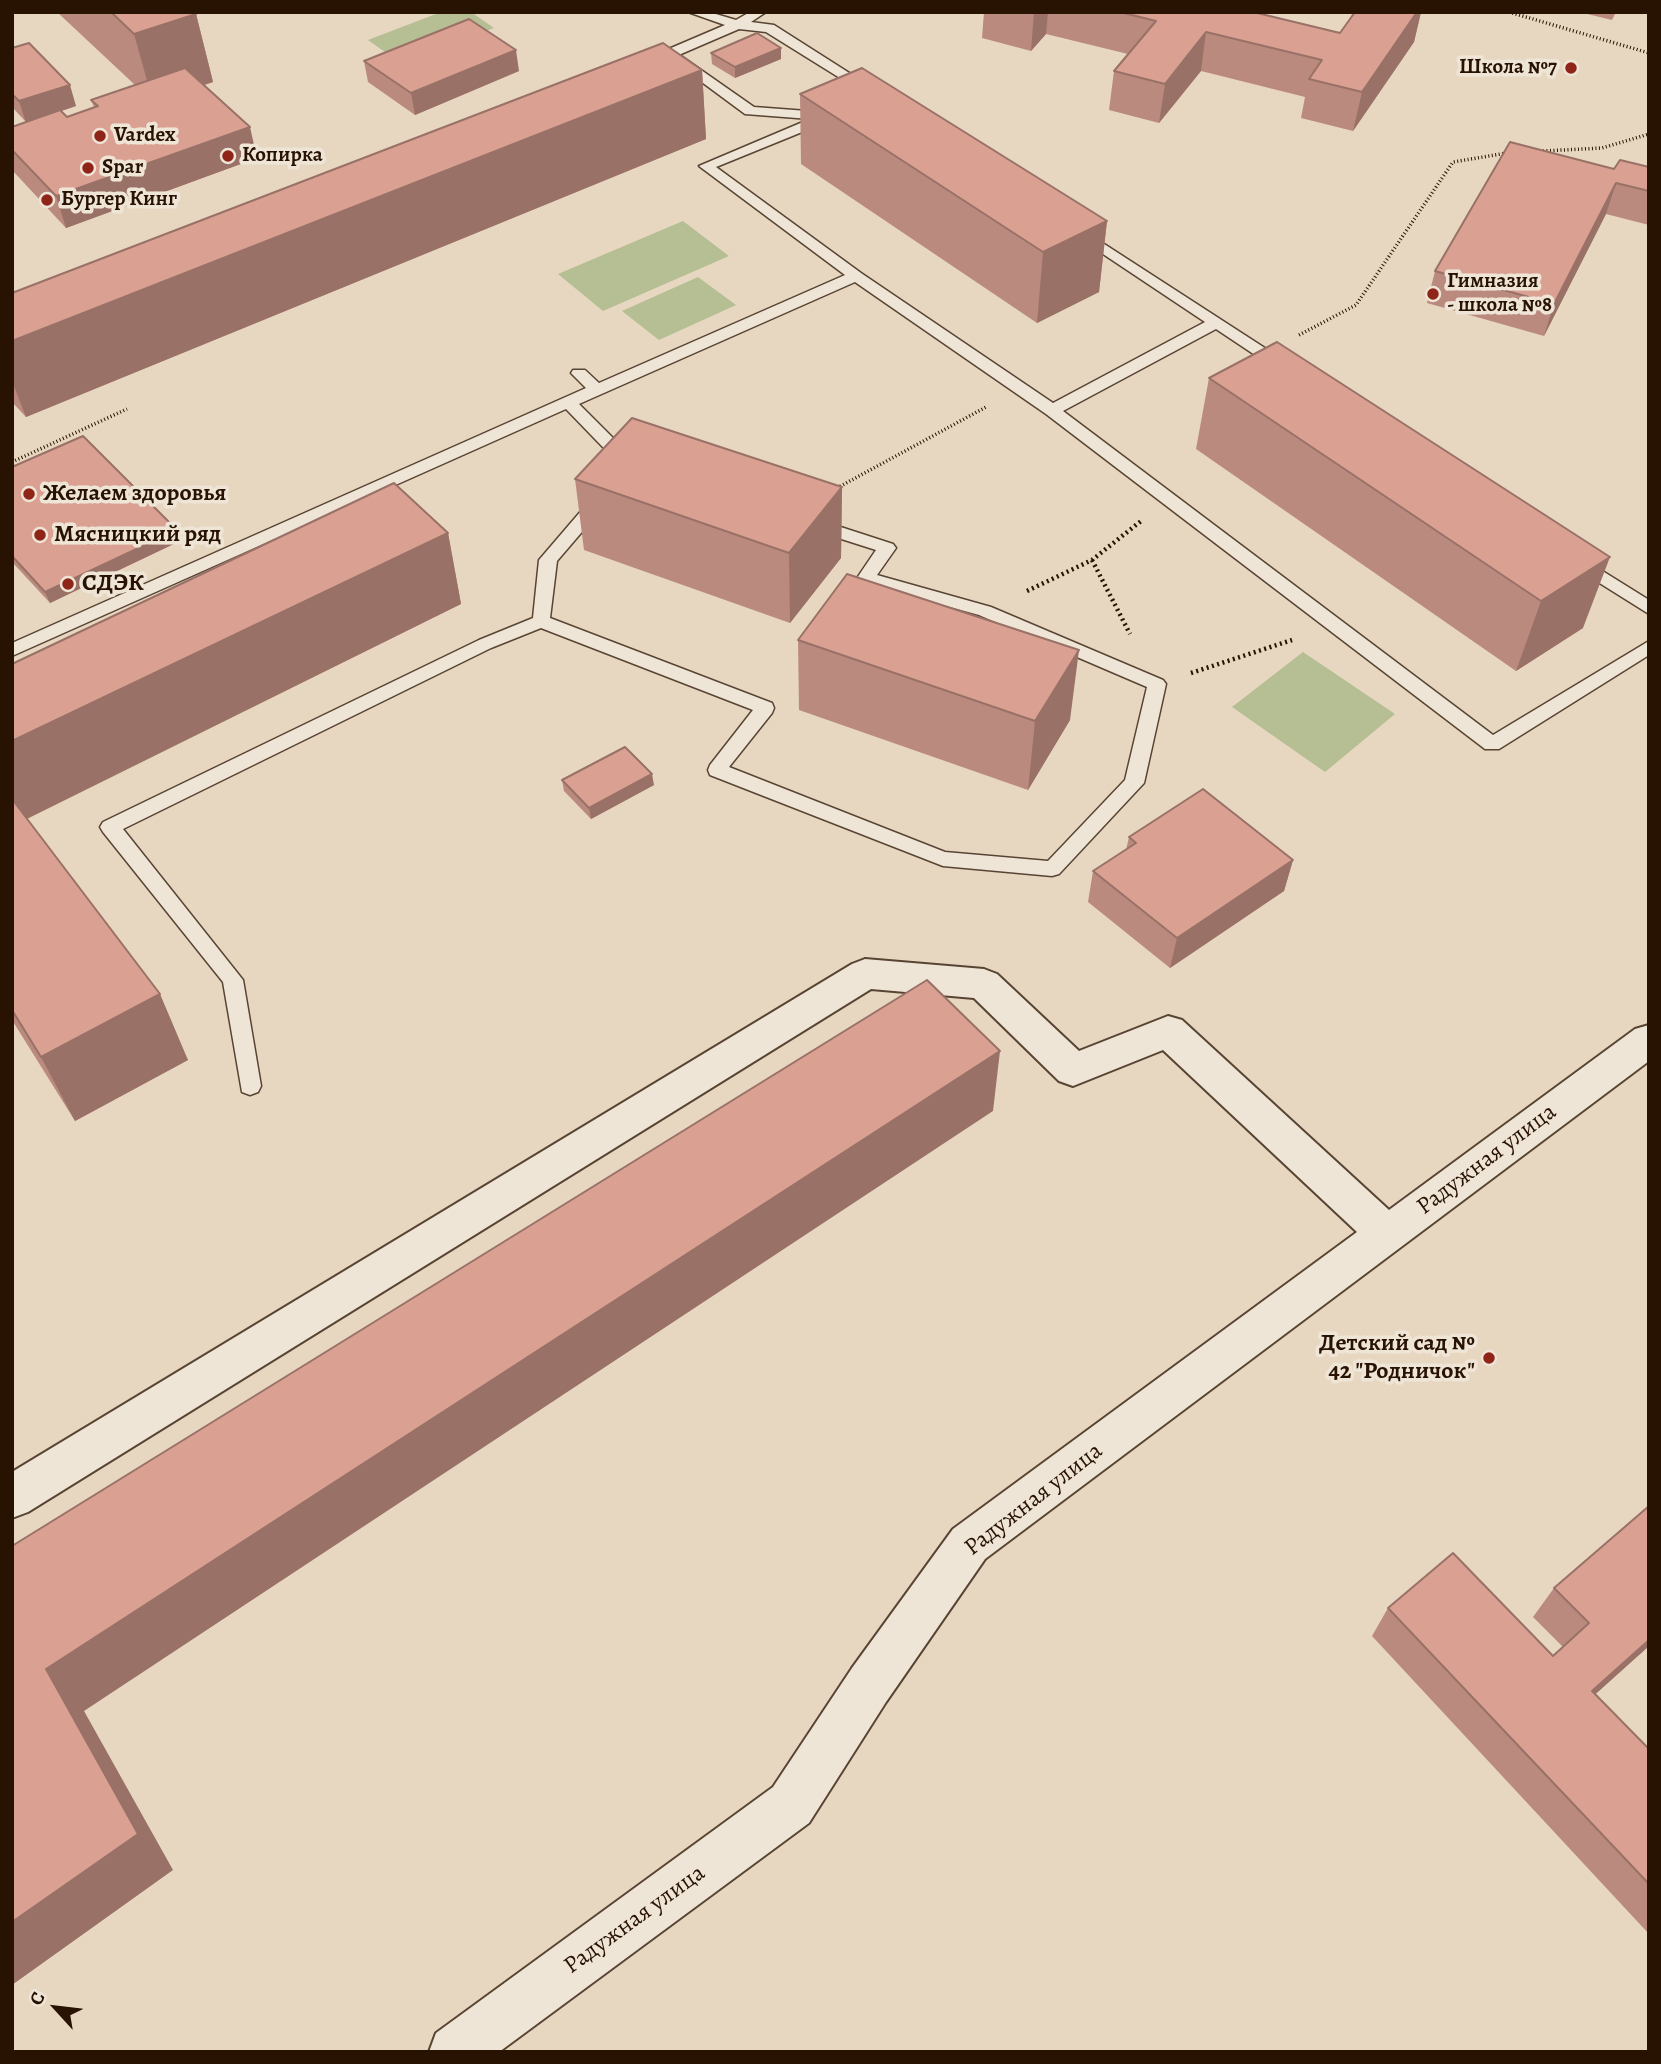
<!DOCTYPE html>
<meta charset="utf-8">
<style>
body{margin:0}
#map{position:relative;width:1661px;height:2064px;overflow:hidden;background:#e7d7c1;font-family:Alegreya,serif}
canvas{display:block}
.frame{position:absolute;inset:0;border:14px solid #281303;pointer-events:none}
.north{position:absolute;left:21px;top:1973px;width:70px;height:70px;-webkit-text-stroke:5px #efe5d7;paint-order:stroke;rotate:297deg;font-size:19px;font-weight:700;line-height:28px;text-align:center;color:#281303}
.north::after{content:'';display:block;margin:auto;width:24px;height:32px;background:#281303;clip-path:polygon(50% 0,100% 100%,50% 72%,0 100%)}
</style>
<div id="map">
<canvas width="1661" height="2064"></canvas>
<div class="frame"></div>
<div class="north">С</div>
</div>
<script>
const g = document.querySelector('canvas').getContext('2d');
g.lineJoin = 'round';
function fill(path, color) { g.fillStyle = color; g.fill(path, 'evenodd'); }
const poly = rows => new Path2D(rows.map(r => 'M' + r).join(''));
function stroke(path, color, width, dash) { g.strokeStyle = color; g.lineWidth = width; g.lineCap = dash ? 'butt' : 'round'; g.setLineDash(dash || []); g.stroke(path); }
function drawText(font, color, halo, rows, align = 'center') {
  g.font = font + ' Alegreya,serif'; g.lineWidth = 7; g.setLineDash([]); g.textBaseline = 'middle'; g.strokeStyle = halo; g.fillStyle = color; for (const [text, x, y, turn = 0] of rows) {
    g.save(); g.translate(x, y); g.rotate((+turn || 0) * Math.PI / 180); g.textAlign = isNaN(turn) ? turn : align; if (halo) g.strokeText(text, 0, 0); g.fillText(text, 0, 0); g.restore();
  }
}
const green = poly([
 [441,12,471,12,494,28,402,64,368,40],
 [683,221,729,256,603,311,558,274],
 [698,277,736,305,659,340,622,311],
 [1303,652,1395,714,1325,772,1232,707]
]);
const pathFar1 = poly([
 [1509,12,1649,53],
 [1543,151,1602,148,1649,134],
 [1299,335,1356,305,1453,162,1507,153],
 [12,462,127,409],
 [837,488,986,407]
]);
const path = poly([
 [1092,560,1130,634],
 [1027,591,1092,560,1141,521],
 [1191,673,1292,640]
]);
const service = poly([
 [688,12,709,12,736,20,750,12,766,12,751,22,774,25,876,90,874,93,864,93,766,32,739,29,667,60,657,60,657,54,725,25,688,12],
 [681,56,754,107,834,113,834,119,716,167,861,273,1053,403,1205,322,1076,236,1074,233,1076,230,1081,229,1288,363,1290,366,1288,369,1276,369,1216,329,1063,411,1493,735,1649,641,1649,655,1499,749,1485,749,1046,414,855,282,579,404,635,460,637,464,635,468,623,468,566,409,12,656,12,643,586,388,571,373,573,370,585,370,599,383,845,275,699,166,810,119,745,114,676,63,674,60,681,56],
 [599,496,607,501,605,505,557,561,550,618,772,703,774,708,772,713,729,767,945,852,1048,861,1125,780,1147,687,979,615,860,582,857,578,876,550,810,529,807,525,816,519,893,544,896,548,877,575,991,607,1163,680,1166,684,1144,783,1059,874,1052,876,943,866,710,775,708,770,710,765,753,710,541,628,491,648,123,829,243,980,261,1086,258,1092,250,1095,242,1092,223,982,103,832,100,827,103,822,479,640,533,618,539,560,593,497,599,496],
 [1580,557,1649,600,1649,614,1574,567,1571,563,1580,557]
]);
const minor = poly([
 [865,959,984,969,997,974,1079,1051,1168,1016,1182,1020,1389,1210,1635,1029,1649,1025,1649,1061,985,1559,886,1702,809,1823,499,2052,429,2052,436,2033,773,1787,852,1668,953,1529,1357,1232,1163,1050,1073,1086,1059,1081,974,998,871,989,28,1512,12,1518,12,1472,852,964,865,959]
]);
const wall = poly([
 [57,12,194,12,196,14,213,82,204,85,257,158,66,228,12,170,12,127,26,122,12,107,12,48,76,106,61,111,67,117,94,107,91,100,135,85],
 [984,12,1253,12,1340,33,1355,12,1421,12,1414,42,1353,131,1301,118,1305,97,1201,71,1159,123,1109,110,1114,71,1128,54,1046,34,1031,51,982,38],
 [1579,12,1616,12,1612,20],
 [711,53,781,59,735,78,712,64],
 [364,61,519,71,415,115,368,82],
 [702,70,706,139,26,417,12,402,12,293],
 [800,94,1107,221,1099,292,1037,323,801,164],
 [1649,167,1649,225,1606,214,1544,336,1427,303,1435,271,1614,169],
 [1209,378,1583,628,1516,671,1196,449],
 [12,467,180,541,50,603,12,562],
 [575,479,842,487,841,558,790,623,584,550],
 [448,533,461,604,27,819,188,1060,75,1121,12,1020,12,664],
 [798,640,1070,720,1028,790,799,710],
 [562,780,654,785,591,819,564,791],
 [1129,837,1293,860,1284,891,1170,968,1088,902,1093,871,1126,850],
 [1554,1588,1649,1646,1595,1694,1649,1749,1649,1934,1372,1636,1388,1608,1553,1656,1563,1647,1533,1617]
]);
const shadedWall = poly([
 [1034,12,1048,12,1046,34,1031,51],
 [1417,12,1421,12,1414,42,1353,131,1362,92],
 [196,14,213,82,153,102,134,34],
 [1206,32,1201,71,1159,123,1165,84],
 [781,48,781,59,735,78,735,67],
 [516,50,519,71,415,115,411,93],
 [702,70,706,139,26,417,12,381,12,341],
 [70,85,76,106,26,123,19,101],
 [250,127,257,158,66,228,56,196],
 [1616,183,1606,214,1544,336,1554,304],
 [1107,221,1099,292,1037,323,1043,252],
 [842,487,841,558,790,623,789,553],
 [177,530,180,541,50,603,45,592],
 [448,533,461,604,12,826,12,741],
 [1610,557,1583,628,1516,671,1541,601],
 [1079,650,1070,720,1028,790,1035,721],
 [652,774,654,785,591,819,589,808],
 [1293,860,1284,891,1170,968,1177,938],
 [160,994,188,1060,75,1121,41,1057],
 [1000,1051,993,1111,84,1711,173,1870,12,1985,12,1922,46,1669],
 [1649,1640,1649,1646,1569,1718,1592,1691]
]);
const building = poly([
 [111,12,194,12,196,14,134,34,111,12],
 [1120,12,1253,12,1340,33,1355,12,1417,12,1362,92,1309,79,1322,60,1206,32,1165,84,1114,71,1156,21,1120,12],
 [469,19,516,50,411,93,364,61,469,19],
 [757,33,781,48,735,67,711,53,757,33],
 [29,43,70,85,19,101,12,94,12,48,29,43],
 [663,43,702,70,12,341,12,293,663,43],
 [185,68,250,127,56,196,12,150,12,127,60,110,67,117,98,106,91,100,185,68],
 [862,68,1107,221,1043,252,800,94,862,68],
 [1510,142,1614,169,1620,160,1649,167,1649,191,1616,183,1554,304,1435,271,1510,142],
 [1277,342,1610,557,1541,601,1209,378,1277,342],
 [632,418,842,487,789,553,575,479,632,418],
 [83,436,177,530,45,592,12,556,12,467,83,436],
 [394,483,448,533,12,741,12,664,394,483],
 [847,574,1079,650,1035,721,798,640,847,574],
 [625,747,652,774,589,808,562,780,625,747],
 [1203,789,1293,860,1177,938,1093,871,1136,843,1129,837,1203,789],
 [12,799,160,994,41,1057,12,1010,12,799],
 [927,980,1000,1051,46,1669,138,1834,12,1922,12,1546,927,980],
 [1649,1506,1649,1640,1592,1691,1649,1749,1649,1884,1388,1608,1453,1553,1553,1656,1589,1623,1554,1588,1649,1506]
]);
const markers = [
 [1571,68,7,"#8f2418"],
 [100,136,7,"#8f2418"],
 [228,156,7,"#8f2418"],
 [88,168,7,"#8f2418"],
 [47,200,7,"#8f2418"],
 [1433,294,7,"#8f2418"],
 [29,494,7,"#8f2418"],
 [40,535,7,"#8f2418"],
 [68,584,7,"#8f2418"],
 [1489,1358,7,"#8f2418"]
];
const farPoinames = [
 ["Школа №7",1557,68,"right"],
 ["Vardex",114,136],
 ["Копирка",242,156],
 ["Spar",102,168],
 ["Бургер Кинг",61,200],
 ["Гимназия",1447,282],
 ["- школа №8",1447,306]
];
const poiNames = [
 ["Желаем здоровья",43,494],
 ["Мясницкий ряд",54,535],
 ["СДЭК",82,584],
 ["Детский сад №",1475,1344,"right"],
 ["42 \"Родничок\"",1475,1372,"right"]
];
const streetNames = [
 ["Радужная улица",1487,1160,-37],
 ["Радужная улица",1034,1500,-38],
 ["Радужная улица",635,1920,-36]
];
fill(green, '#b6be93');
stroke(service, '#584432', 3);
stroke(minor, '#584432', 4);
stroke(pathFar1, '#281303', 3.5, [1, 2.5]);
stroke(path, '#281303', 4.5, [2, 3.5]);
fill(service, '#efe5d7');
fill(minor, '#efe5d7');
fill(wall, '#bb8a7e');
fill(shadedWall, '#997167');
fill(building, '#daa193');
stroke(building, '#997167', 2);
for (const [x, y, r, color] of markers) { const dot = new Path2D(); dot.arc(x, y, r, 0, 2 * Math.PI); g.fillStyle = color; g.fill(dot); stroke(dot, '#efe5d7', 2.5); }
drawText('bold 21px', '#281303', '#efe5d7', farPoinames, 'left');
drawText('bold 24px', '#281303', '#efe5d7', poiNames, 'left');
drawText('24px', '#281303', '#efe5d7', streetNames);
</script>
